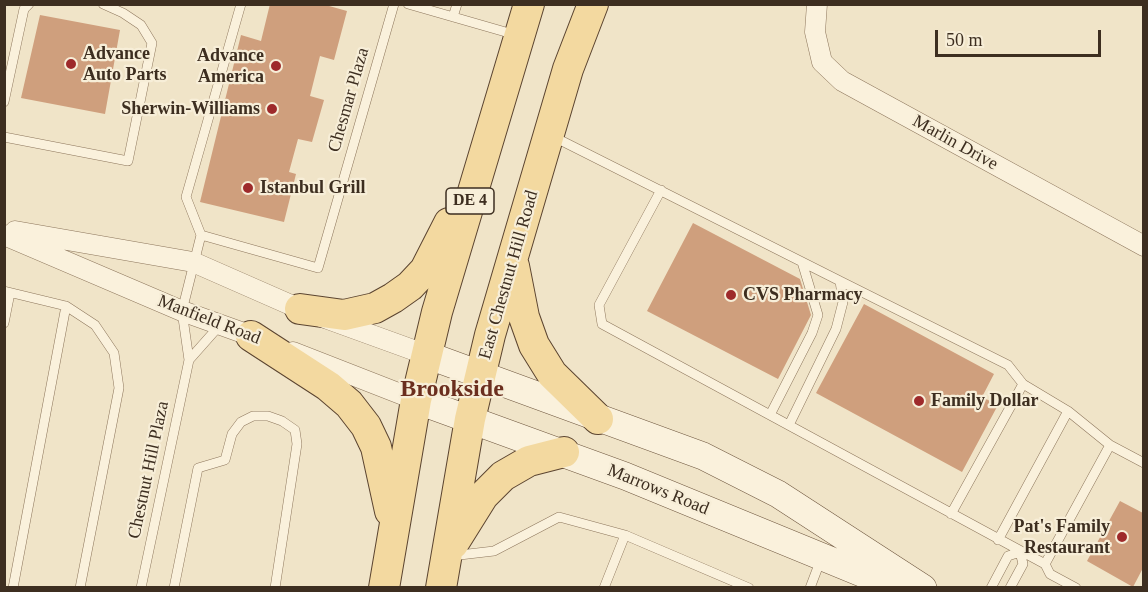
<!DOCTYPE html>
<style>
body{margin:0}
#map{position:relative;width:1148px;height:592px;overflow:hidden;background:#f0e4c8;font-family:Georgia,serif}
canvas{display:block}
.frame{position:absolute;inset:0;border:6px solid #3d2e20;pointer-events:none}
.scale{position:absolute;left:935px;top:30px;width:166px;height:27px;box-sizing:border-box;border:3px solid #3d2e20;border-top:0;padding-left:8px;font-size:18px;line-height:21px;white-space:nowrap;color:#3d2e20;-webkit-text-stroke:4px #f7eed8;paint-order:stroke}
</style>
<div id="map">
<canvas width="1148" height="592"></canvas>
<div class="frame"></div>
<div class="scale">50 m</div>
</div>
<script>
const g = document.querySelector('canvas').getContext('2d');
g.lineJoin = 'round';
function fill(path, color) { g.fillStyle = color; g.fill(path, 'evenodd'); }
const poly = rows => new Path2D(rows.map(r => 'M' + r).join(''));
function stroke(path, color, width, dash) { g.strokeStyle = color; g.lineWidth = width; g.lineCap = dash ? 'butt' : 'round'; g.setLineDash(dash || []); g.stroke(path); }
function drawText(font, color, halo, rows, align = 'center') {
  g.font = font + ' Georgia,serif'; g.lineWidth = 4.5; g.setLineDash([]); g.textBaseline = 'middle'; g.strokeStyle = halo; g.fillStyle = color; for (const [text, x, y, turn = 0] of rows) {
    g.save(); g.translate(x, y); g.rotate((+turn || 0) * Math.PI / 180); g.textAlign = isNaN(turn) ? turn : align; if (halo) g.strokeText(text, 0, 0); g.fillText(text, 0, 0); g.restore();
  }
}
const building = poly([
 [270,4,322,4,347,11,334,60,320,56,310,96,324,100,312,142,298,139,289,172,296,174,284,222,200,202,241,35,261,41],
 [40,15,120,30,105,114,21,98],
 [693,223,800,279,811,315,778,379,647,311],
 [864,304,994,374,982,397,998,405,962,472,816,393],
 [1120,501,1143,513,1143,568,1133,587,1087,561]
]);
const lane = poly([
 [408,4,516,35],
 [453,17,457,4],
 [4,102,24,9,29,4],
 [4,137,128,161,152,43,141,25,123,13,103,4],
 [554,137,840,281,843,302,836,329,789,425],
 [661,190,599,305,602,324,1045,564],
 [201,235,186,197,241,4],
 [840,281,1008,365,1023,384,1068,411,998,540],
 [4,291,66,306,95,325,114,353,119,388,80,588],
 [4,323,10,293],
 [189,360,220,325],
 [1068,411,1110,445,1045,564,1050,574,1076,588],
 [770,415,812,333,818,315,802,262],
 [1110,445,1144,463],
 [951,514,1023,384],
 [451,556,494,551,559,517,625,535,749,588],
 [13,588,66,306],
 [141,588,189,360,182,311,201,235,318,268,394,4],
 [174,588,198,468,225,460,232,434,241,422,253,416,268,416,282,421,295,430,297,444,275,588],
 [604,588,625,535],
 [810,588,821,559],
 [991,588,1008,556,1020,552],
 [1010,588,1023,564,1020,552]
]);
const street = poly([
 [817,4,815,32,822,62,842,81,1144,246],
 [15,231,193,262,300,309,427,355],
 [4,235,182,311,263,340],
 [293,352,416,400]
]);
const secondary = poly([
 [427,355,703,456,778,494,923,588],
 [416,400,625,476,898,588]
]);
const primary = poly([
 [514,266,524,317,534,345,552,374,598,419],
 [300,309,344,315,375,308,393,298,410,286,425,270,449,223],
 [251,336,328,386,349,404,366,426,376,447,390,511],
 [453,544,483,496,503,476,529,461,564,452],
 [384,588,416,400,437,312,529,4],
 [441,588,470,419,490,335,568,69,593,4]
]);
const markers = [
 [71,64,6,"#9e2a2b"],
 [276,66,6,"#9e2a2b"],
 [272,109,6,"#9e2a2b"],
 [248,188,6,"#9e2a2b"],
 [731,295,6,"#9e2a2b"],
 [919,401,6,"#9e2a2b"],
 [1122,537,6,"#9e2a2b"]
];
const shields = [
 [470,201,48]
];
const shieldNames = [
 ["DE 4",470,201]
];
const poiNames = [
 ["Advance",83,54],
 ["Auto Parts",83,75],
 ["Advance",264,56,"right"],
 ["America",264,77,"right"],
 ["Sherwin-Williams",260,109,"right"],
 ["Istanbul Grill",260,188],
 ["CVS Pharmacy",743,295],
 ["Family Dollar",931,401],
 ["Pat's Family",1110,527,"right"],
 ["Restaurant",1110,548,"right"]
];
const streetNames = [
 ["Chesmar Plaza",349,100,-74],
 ["Marlin Drive",955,143,29],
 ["East Chestnut Hill Road",509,275,-74],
 ["Manfield Road",209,320,21],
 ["Chestnut Hill Plaza",149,470,-78],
 ["Marrows Road",658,490,22]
];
const districtNames = [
 ["Brookside",452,390]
];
fill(building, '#cf9f7d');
stroke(lane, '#8d765c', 10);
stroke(street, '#8d765c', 21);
stroke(secondary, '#6f573f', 28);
stroke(primary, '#5b4430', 32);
stroke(lane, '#faf1dc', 9);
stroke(street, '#faf1dc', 20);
stroke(secondary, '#faf1dc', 27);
stroke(primary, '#f3d9a0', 30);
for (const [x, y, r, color] of markers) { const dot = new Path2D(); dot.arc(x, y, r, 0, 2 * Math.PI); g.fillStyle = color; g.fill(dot); stroke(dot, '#f7eed8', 2); }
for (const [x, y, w] of shields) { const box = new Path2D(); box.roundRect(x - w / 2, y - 13, w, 26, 4.5); g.fillStyle = '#f7eed8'; g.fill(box); stroke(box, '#3d2e20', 1.5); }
drawText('bold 16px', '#3d2e20', null, shieldNames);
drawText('bold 18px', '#3d2e20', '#f7eed8', poiNames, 'left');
drawText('18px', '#3d2e20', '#f7eed8', streetNames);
drawText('bold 24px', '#6b2e1e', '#f7eed8', districtNames);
</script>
